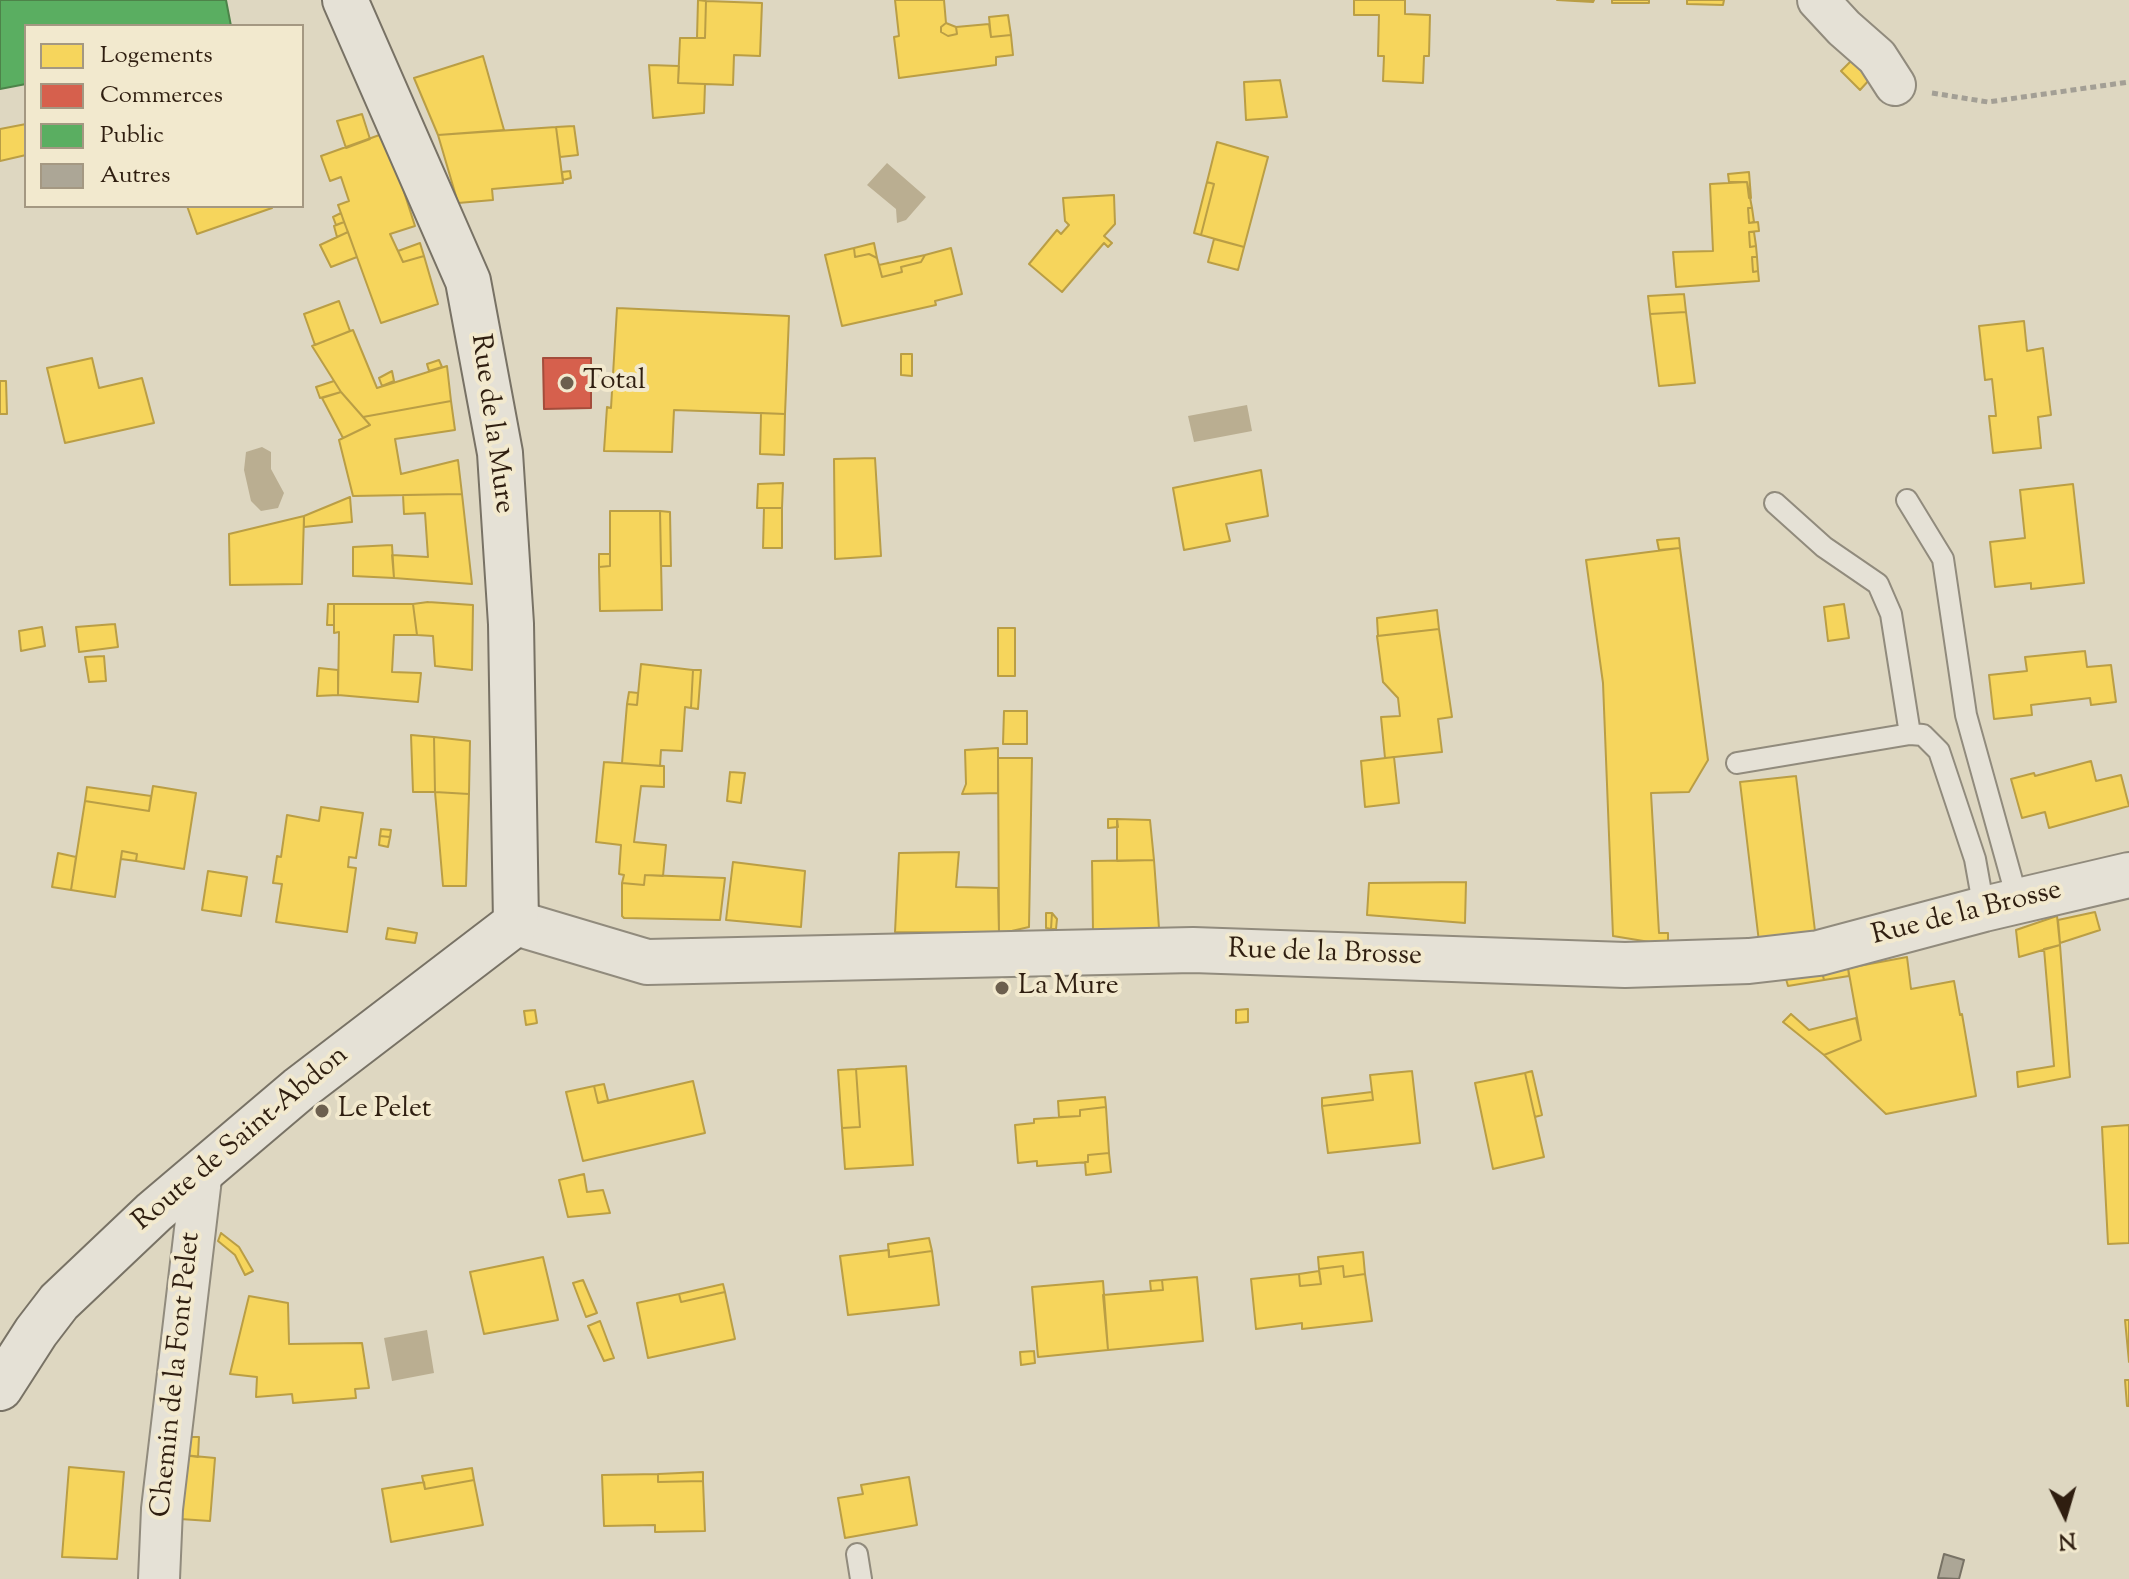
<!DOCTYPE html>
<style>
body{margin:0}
#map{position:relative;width:2129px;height:1579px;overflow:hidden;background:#ded7c1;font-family:"Sorts Mill Goudy",serif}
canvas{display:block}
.legend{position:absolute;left:24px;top:24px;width:280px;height:184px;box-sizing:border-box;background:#f2e9ce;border:2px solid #a49882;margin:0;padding:10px 14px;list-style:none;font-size:24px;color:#2f1e10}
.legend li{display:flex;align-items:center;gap:16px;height:40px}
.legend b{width:40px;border:2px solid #a49882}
.north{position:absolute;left:2025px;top:1475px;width:80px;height:80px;-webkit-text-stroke:6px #f2e9ce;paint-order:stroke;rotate:175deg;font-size:22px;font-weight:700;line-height:32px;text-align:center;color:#2f1e10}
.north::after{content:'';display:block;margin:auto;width:28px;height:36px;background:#2f1e10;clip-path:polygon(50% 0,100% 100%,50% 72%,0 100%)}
</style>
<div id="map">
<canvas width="2129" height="1579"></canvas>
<ul class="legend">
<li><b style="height:22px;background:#f6d55c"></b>Logements</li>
<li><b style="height:22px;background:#d6604d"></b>Commerces</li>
<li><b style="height:22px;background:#5aae61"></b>Public</li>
<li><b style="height:22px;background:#aca696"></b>Autres</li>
</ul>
<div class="north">N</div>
</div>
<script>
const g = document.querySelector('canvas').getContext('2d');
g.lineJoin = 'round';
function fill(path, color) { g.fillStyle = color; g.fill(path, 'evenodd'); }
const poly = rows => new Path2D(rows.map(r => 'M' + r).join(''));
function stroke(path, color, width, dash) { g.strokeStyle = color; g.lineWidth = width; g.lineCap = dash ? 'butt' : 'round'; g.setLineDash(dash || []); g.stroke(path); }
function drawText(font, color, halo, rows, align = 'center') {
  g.font = font + ' "Sorts Mill Goudy",serif'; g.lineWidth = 8; g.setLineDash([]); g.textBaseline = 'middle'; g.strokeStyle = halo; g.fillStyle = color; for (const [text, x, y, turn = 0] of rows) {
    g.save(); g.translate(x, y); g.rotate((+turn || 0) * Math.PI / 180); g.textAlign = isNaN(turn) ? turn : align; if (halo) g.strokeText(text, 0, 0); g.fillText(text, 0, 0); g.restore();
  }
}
const water = poly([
 [887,163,926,197,906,220,897,223,896,209,867,185],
 [1247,405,1252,431,1194,442,1188,416],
 [262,447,271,452,271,469,284,493,278,508,261,511,251,501,244,470,246,452],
 [427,1330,434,1373,392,1381,384,1338]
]);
const homes = poly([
 [698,0,706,1,705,38,697,38,698,0],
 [895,0,944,0,946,23,941,27,941,32,948,36,957,34,956,27,989,24,991,37,1011,35,1013,55,996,57,996,65,899,78,894,37,899,36,895,0],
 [1354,0,1405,0,1405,14,1430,15,1429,56,1424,56,1423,83,1383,81,1384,56,1378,56,1379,15,1354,15,1354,0],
 [1557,0,1594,0,1593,2,1557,0],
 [1612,0,1649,0,1649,3,1612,3,1612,0],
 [1687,0,1724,0,1723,5,1687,4,1687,0],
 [706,1,762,3,760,56,734,55,733,85,678,83,680,38,705,38,706,1],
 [1008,15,1011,35,991,37,989,17,1008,15],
 [946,23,956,27,957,34,948,36,941,32,941,27,946,23],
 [483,56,504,130,438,135,414,78,483,56],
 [1851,61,1870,79,1860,90,1841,71,1851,61],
 [649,65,679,66,678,83,705,84,704,113,653,118,649,65],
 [1280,80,1287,117,1246,120,1244,82,1280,80],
 [362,114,370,139,346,148,337,121,362,114],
 [26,124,26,155,0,161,0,129,26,124],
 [574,126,578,155,560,157,556,127,574,126],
 [556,127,563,183,492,189,493,200,458,203,438,135,556,127],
 [385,133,415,226,390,234,403,262,424,256,438,304,381,323,338,205,349,201,341,177,330,181,321,156,385,133],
 [1217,142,1268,157,1244,247,1201,235,1214,184,1207,182,1217,142],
 [570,171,571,178,563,180,562,172,570,171],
 [1749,172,1751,198,1749,198,1747,182,1729,182,1728,174,1749,172],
 [1207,182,1214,184,1201,235,1194,233,1207,182],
 [1747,182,1752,208,1748,208,1749,223,1758,222,1759,231,1749,232,1750,247,1756,246,1757,257,1752,257,1753,272,1758,271,1759,281,1676,287,1673,252,1713,251,1710,184,1747,182],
 [1114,195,1115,224,1104,236,1112,243,1108,247,1104,243,1062,292,1029,264,1057,230,1061,234,1069,225,1065,221,1063,198,1114,195],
 [187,206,271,206,272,208,197,234,187,206],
 [1748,208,1752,208,1754,222,1749,223,1748,208],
 [341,213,344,222,336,225,333,217,341,213],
 [344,222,348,232,337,237,334,226,344,222],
 [348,232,357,257,331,267,320,245,348,232],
 [1749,232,1754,232,1756,246,1750,247,1749,232],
 [1214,239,1244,247,1238,270,1208,262,1214,239],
 [420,243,424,256,403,262,398,251,420,243],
 [874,243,877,258,869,254,855,257,854,248,874,243],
 [854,248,855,257,869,254,877,258,882,277,902,272,901,267,921,262,925,255,951,248,962,294,935,301,936,305,842,326,825,255,854,248],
 [925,255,921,262,901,267,902,272,882,277,879,265,925,255],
 [1752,257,1757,257,1758,271,1753,272,1752,257],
 [1684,294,1686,312,1650,314,1648,296,1684,294],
 [339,301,350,331,315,345,304,314,339,301],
 [617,308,789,316,785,414,674,410,672,452,604,451,607,407,611,408,617,308],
 [1686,312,1695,383,1659,386,1650,314,1686,312],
 [2024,321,2027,351,2043,348,2051,415,2038,417,2041,448,1993,453,1989,416,1996,416,1992,379,1985,380,1979,326,2024,321],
 [353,330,377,388,447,366,451,401,363,417,341,392,312,346,353,330],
 [901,354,912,354,912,376,901,375,901,354],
 [92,358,99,388,142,378,154,423,65,443,47,368,92,358],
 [439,360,442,367,429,371,427,364,439,360],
 [392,371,394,381,382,386,379,378,392,371],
 [0,381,6,381,7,414,0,414,0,381],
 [334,381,341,392,320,398,316,387,334,381],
 [341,392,370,425,343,438,322,398,341,392],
 [451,401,455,430,395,439,401,474,458,460,462,494,353,496,339,440,370,425,363,417,451,401],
 [761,413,785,414,784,455,760,454,761,413],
 [875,458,881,556,835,559,834,459,875,458],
 [1261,470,1268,516,1226,524,1230,541,1184,550,1173,488,1261,470],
 [783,483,782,508,757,508,758,484,783,483],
 [2073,484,2084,583,2031,589,2031,583,1995,587,1990,542,2025,538,2020,490,2073,484],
 [462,494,472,584,394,578,392,555,428,557,425,513,404,514,403,495,462,494],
 [350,497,352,522,304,527,304,516,350,497],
 [764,508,782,508,782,548,763,548,764,508],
 [610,511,660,511,662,610,600,611,599,567,610,566,610,511],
 [660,511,670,512,671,566,661,566,660,511],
 [304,516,302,584,230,585,229,534,304,516],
 [1679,538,1680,548,1659,550,1657,540,1679,538],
 [392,545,394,578,353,576,353,547,392,545],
 [1680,548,1708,760,1689,792,1651,793,1659,933,1668,933,1668,945,1613,936,1603,683,1586,560,1680,548],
 [599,554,610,554,610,566,599,567,599,554],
 [428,602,473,605,472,670,435,666,433,636,417,635,413,604,428,602],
 [328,604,334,604,334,625,327,625,328,604],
 [334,604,413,604,417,635,394,635,392,672,421,673,418,702,338,695,339,632,334,633,334,604],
 [1844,604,1849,638,1828,641,1824,607,1844,604],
 [1437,610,1439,629,1378,636,1377,618,1437,610],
 [115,624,118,647,79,652,76,627,115,624],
 [42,627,45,646,21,651,19,631,42,627],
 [998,628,1015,628,1015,676,998,676,998,628],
 [1439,629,1452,717,1438,719,1442,752,1385,758,1381,717,1400,716,1398,698,1383,682,1377,636,1439,629],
 [2085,651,2087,667,2111,665,2116,702,2091,705,2090,698,2031,705,2032,715,1994,719,1989,675,2027,671,2025,657,2085,651],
 [104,656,106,681,89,682,85,657,104,656],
 [641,664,693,670,691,708,685,707,682,751,661,750,660,766,622,763,627,704,637,705,641,664],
 [319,668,338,670,338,695,317,696,319,668],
 [693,670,701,670,698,709,691,708,693,670],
 [629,692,638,693,637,705,627,704,629,692],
 [1004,711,1027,711,1027,744,1003,744,1004,711],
 [411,735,434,737,435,792,413,792,411,735],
 [434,737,470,741,469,794,435,792,434,737],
 [998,748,998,793,962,794,966,784,965,750,998,748],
 [1394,757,1399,803,1365,807,1361,761,1394,757],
 [998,758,1032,758,1029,927,1003,933,999,933,998,758],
 [2091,761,2096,781,2121,775,2129,806,2049,828,2045,812,2022,818,2011,779,2034,773,2035,776,2091,761],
 [604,762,664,766,664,787,641,786,634,842,666,845,663,876,645,875,644,885,622,883,624,875,619,874,621,845,596,842,604,762],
 [730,772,745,773,741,803,727,801,730,772],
 [1796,776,1816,939,1759,942,1740,782,1796,776],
 [153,786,196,793,184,869,136,861,137,854,122,851,115,897,71,890,85,801,149,811,153,786],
 [87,787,151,796,149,811,85,801,87,787],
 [435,792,469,794,466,886,443,886,435,792],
 [321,807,363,813,356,858,349,857,348,867,356,868,347,932,276,922,282,884,273,883,277,856,281,857,287,815,319,821,321,807],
 [1108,819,1117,819,1118,827,1108,828,1108,819],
 [1117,819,1150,820,1154,860,1117,861,1117,819],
 [381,829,391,830,390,837,380,836,381,829],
 [380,836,390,837,388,847,379,845,380,836],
 [122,851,137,854,136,861,121,859,122,851],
 [959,852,956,887,998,888,999,933,895,932,899,853,959,852],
 [58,853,76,857,71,890,52,887,58,853],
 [1154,860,1159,928,1093,931,1092,861,1154,860],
 [733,862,805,871,801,927,726,920,733,862],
 [208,871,247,877,241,916,202,910,208,871],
 [645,875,725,878,720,920,624,918,622,916,622,883,644,885,645,875],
 [1466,882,1465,923,1367,915,1369,883,1466,882],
 [2095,912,2100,930,2060,943,2058,920,2095,912],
 [1046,913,1052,913,1051,929,1046,928,1046,913],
 [1052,913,1057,919,1056,929,1051,929,1052,913],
 [2057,916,2060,945,2019,957,2016,930,2057,916],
 [388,928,417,933,415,943,386,939,388,928],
 [2060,945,2070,1077,2018,1087,2017,1072,2054,1066,2044,949,2060,945],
 [1907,957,1911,989,1954,981,1960,1015,1962,1014,1976,1096,1886,1114,1824,1055,1861,1040,1848,968,1907,957],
 [1848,968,1849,976,1824,980,1822,972,1848,968],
 [1822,972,1824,980,1788,986,1786,979,1822,972],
 [1248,1009,1248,1022,1236,1023,1236,1010,1248,1009],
 [535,1010,537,1023,526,1025,524,1011,535,1010],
 [1791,1014,1809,1030,1856,1018,1861,1040,1824,1055,1783,1022,1791,1014],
 [906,1066,913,1165,845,1169,842,1128,860,1127,856,1069,906,1066],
 [856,1069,860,1127,842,1128,838,1070,856,1069],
 [1412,1071,1420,1143,1328,1153,1322,1106,1373,1100,1370,1075,1412,1071],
 [1532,1071,1542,1115,1535,1117,1525,1073,1532,1071],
 [1525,1073,1544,1157,1493,1169,1475,1083,1525,1073],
 [693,1081,705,1133,583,1161,566,1092,594,1086,598,1103,693,1081],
 [604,1084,608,1100,598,1103,594,1086,604,1084],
 [1372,1092,1373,1100,1322,1106,1322,1098,1372,1092],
 [1105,1097,1106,1107,1080,1110,1080,1116,1059,1117,1058,1101,1105,1097],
 [1106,1107,1109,1153,1088,1155,1088,1162,1037,1166,1037,1161,1018,1163,1015,1125,1034,1123,1034,1119,1080,1116,1080,1110,1106,1107],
 [2129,1125,2129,1243,2108,1244,2102,1127,2129,1125],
 [1109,1153,1111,1172,1086,1175,1085,1162,1088,1162,1088,1155,1109,1153],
 [584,1174,587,1192,603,1190,610,1213,568,1217,559,1180,584,1174],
 [221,1233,239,1247,253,1271,245,1275,235,1255,218,1241,221,1233],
 [929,1238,932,1251,889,1257,888,1244,929,1238],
 [889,1250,889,1257,932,1251,939,1305,848,1315,840,1256,889,1250],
 [1363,1252,1365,1274,1344,1277,1343,1266,1319,1269,1318,1257,1363,1252],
 [543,1257,558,1320,484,1334,470,1272,543,1257],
 [1343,1266,1344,1277,1365,1274,1372,1321,1302,1329,1302,1323,1256,1329,1251,1279,1299,1274,1300,1286,1321,1284,1319,1269,1343,1266],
 [1319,1271,1321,1284,1300,1286,1299,1274,1319,1271],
 [1197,1277,1203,1341,1108,1350,1103,1295,1163,1290,1162,1280,1197,1277],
 [583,1280,597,1313,586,1317,573,1283,583,1280],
 [1162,1280,1163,1290,1151,1291,1150,1281,1162,1280],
 [1103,1281,1108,1350,1038,1357,1032,1287,1103,1281],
 [723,1284,725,1292,681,1302,679,1294,723,1284],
 [725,1292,735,1339,648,1358,637,1303,679,1294,681,1302,725,1292],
 [249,1296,288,1303,289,1344,362,1343,369,1388,355,1389,356,1398,293,1403,292,1394,256,1397,257,1377,230,1374,249,1296],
 [2125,1320,2129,1320,2129,1362,2125,1320],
 [600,1321,614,1358,604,1361,588,1326,600,1321],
 [1034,1351,1035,1363,1021,1365,1020,1352,1034,1351],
 [2125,1380,2129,1380,2129,1406,2127,1406,2125,1380],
 [185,1437,199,1437,198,1457,183,1455,185,1437],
 [183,1455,215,1458,210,1521,180,1519,183,1455],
 [69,1467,124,1472,117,1559,62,1557,69,1467],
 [472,1468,474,1480,425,1489,422,1476,472,1468],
 [703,1472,703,1481,658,1482,658,1474,703,1472],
 [658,1474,658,1482,703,1481,705,1531,655,1532,655,1525,604,1526,602,1475,658,1474],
 [909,1477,917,1525,845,1538,838,1498,863,1494,861,1485,909,1477],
 [474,1480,483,1525,391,1542,382,1489,424,1482,425,1489,474,1480]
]);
const shops = poly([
 [543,358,591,358,591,408,544,409,543,358]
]);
const public = poly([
 [0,0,226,0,231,26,26,26,26,84,0,89,0,0]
]);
const building = poly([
 [1944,1554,1964,1560,1959,1579,1938,1578,1944,1554]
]);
const path = poly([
 [1932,93,1988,102,2129,82]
]);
const service = poly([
 [1907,500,1943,559,1966,715,2018,902],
 [1775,503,1824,547,1878,584,1891,614,1910,734],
 [1737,763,1910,734,1923,735,1939,751,1975,859,1984,909],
 [857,1554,861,1579]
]);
const minor = poly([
 [1818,0,1844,28,1877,57,1895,85],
 [159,1579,162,1509,202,1170]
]);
const tertiary = poly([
 [516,923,647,962,1193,950,1625,965,1749,961,1819,953,1984,909,2129,875]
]);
const secondary = poly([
 [0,1388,36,1332,59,1302,154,1212,299,1089,516,923,511,624,500,453,468,281,345,0]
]);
const markers = [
 [567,383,8,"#6c5f4e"],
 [1002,988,8,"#6c5f4e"],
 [322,1111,8,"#6c5f4e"]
];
const poiNames = [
 ["Total",583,383],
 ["La Mure",1018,988],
 ["Le Pelet",338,1111]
];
const streetNames = [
 ["Rue de la Mure",490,424,82],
 ["Rue de la Brosse",1967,915,-14],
 ["Rue de la Brosse",1325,955,2],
 ["Route de Saint-Abdon",242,1140,-40],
 ["Chemin de la Font Pelet",178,1375,-84]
];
fill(water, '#baae91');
fill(homes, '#f6d55c');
stroke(homes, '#ba9e45', 2);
fill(shops, '#d6604d');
stroke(shops, '#a44c3b', 2);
fill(public, '#5aae61');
stroke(public, '#4d8349', 2);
fill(building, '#aca696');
stroke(building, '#787265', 2);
stroke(service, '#918b7d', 24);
stroke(minor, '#918b7d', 44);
stroke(tertiary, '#918b7d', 48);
stroke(secondary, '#787265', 48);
stroke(path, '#a39f95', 5, [6, 4]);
stroke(service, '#e5e1d6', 20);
stroke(minor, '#e5e1d6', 40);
stroke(tertiary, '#e5e1d6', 44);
stroke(secondary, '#e5e1d6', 44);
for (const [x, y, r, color] of markers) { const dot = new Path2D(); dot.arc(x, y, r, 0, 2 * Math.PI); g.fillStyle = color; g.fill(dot); stroke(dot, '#f2e9ce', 3); }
drawText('28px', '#2f1e10', '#f2e9ce', poiNames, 'left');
drawText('28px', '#2f1e10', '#f2e9ce', streetNames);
</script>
